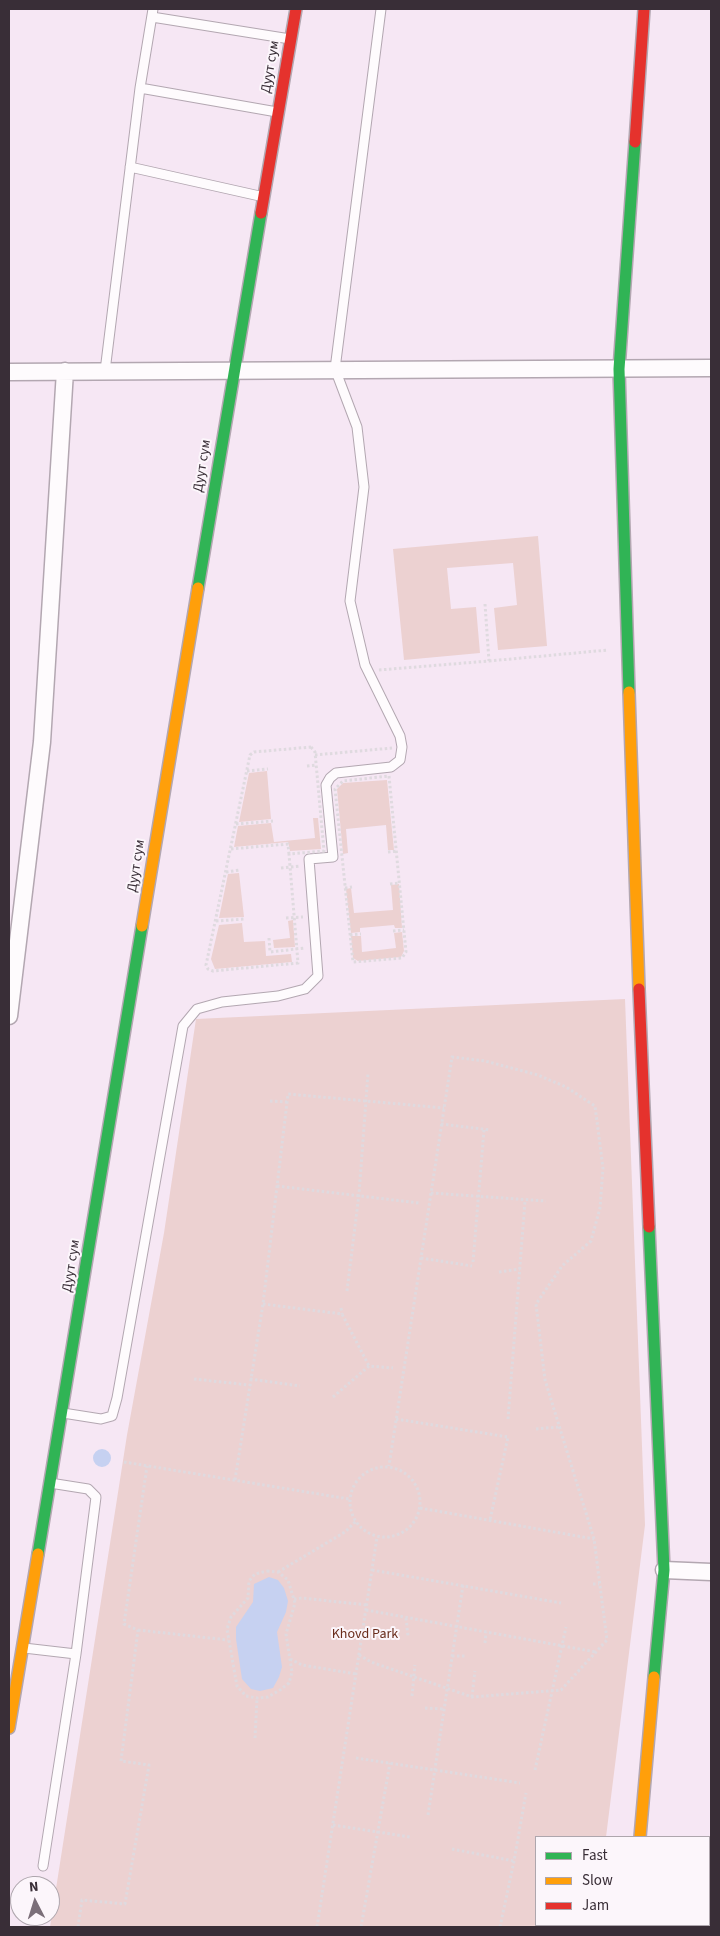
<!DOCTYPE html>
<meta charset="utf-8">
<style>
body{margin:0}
#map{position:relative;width:720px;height:1936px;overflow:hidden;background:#f6e7f4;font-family:"Source Sans 3",sans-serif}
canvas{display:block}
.frame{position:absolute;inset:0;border:10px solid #392e37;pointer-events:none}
.legend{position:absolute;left:535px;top:1836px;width:175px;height:90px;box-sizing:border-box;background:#fcf6fb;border:1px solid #aea6ad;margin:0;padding:6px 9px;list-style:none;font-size:15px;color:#392e37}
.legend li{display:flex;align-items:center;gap:10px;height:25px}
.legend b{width:25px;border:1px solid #aea6ad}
.north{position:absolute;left:10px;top:1876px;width:50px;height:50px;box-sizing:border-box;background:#fcf6fb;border:1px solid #aea6ad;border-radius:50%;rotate:355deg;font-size:14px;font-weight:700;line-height:20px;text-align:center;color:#392e37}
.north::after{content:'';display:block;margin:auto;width:18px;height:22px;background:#7b6f79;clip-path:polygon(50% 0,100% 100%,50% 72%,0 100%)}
</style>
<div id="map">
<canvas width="720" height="1936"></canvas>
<div class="frame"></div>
<ul class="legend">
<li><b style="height:6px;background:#30b455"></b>Fast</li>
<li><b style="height:6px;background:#ff9f0a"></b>Slow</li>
<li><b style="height:6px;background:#e5322d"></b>Jam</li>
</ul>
<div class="north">N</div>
</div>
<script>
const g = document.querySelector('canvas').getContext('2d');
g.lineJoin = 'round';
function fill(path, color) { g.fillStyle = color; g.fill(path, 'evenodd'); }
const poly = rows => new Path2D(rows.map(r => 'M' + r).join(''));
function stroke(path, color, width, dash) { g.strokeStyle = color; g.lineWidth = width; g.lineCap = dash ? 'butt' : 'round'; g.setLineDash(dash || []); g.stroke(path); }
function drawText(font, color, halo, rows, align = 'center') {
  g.font = font + ' "Source Sans 3",sans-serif'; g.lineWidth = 4; g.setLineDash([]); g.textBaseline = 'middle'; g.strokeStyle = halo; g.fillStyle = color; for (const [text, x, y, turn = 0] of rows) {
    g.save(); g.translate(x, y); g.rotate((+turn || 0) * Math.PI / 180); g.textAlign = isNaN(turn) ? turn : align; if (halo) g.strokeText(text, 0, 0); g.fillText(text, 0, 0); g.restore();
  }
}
const green = poly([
 [538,536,547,646,498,650,494,608,517,605,513,563,447,568,451,609,476,607,480,653,404,660,393,549],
 [267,771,271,819,239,822,249,773],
 [387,780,394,850,388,850,386,825,346,829,348,853,343,854,337,789,343,783],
 [313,818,318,818,321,849,290,851,288,842,234,847,238,826,271,823,274,842,315,838],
 [239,873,244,917,219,918,228,874],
 [399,884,402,928,395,928,394,925,360,928,360,932,351,933,346,889,351,888,354,913,393,910,391,885],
 [293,920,295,947,274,948,273,940,290,938,288,921],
 [242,923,244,942,265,941,266,956,291,954,292,962,215,969,211,959,219,925],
 [402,932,404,951,401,957,358,961,353,958,351,936,361,936,362,952,396,948,394,933],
 [625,999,645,1525,606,1837,536,1837,536,1925,595,1925,595,1927,50,1927,127,1435,164,1233,196,1019]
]);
const water = poly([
 '93 1458a9 9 0 1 1 18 0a9 9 0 1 1-18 0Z',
 [269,1577,278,1580,284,1588,288,1601,286,1612,277,1632,282,1667,279,1677,273,1688,260,1691,251,1689,242,1679,236,1639,236,1627,253,1602,254,1584]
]);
const path = poly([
 [489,661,608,650],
 [379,670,489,661,485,604],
 [311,747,315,752,324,851,289,854,298,963,213,971,208,969,206,965,250,755,254,752,311,747],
 [315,755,392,748],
 [307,766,316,765],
 [247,771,268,769],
 [389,776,406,952,402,958,353,962,335,789,343,781,389,776],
 [236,824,273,821],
 [231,849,288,844,289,854],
 [388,852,397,851],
 [281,868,300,866],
 [226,872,240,870],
 [390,884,400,883],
 [345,888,352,887],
 [286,918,303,917],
 [216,921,245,919],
 [393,931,404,930],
 [350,935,361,934],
 [269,938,270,952,305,948],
 [270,1101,287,1102],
 [441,1124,490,1130],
 [277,1186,419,1203],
 [431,1193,546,1201],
 [421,1258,472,1266],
 [473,1262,484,1130],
 [499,1272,520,1269],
 [347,1291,359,1194,368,1073],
 [263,1304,342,1314,369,1366],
 [341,1308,342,1314],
 [194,1379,249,1385],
 [250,1379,300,1386],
 [333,1397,369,1366,393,1368],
 [396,1419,508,1437,490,1520],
 [508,1419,525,1201],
 [536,1429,558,1427],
 [124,1462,349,1499],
 '350 1502a35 35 0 1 1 70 0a35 35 0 1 1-70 0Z',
 [235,1480,263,1304,288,1094,444,1108],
 [420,1508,594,1539],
 [372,1570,561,1603],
 [267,1571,278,1572,288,1580,295,1603,286,1634,292,1672,289,1683,280,1690,268,1697,257,1698,246,1696,237,1686,227,1629,231,1617,248,1598,249,1581,255,1574,267,1571],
 [278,1572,345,1532,356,1521],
 [593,1584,599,1584],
 [294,1599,302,1598,367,1605],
 [366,1610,596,1652],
 [406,1618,408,1636],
 [138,1630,228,1640],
 [485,1643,486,1632],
 [359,1655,371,1662,472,1697,561,1690,607,1640,594,1539,545,1380,536,1304,562,1266,591,1241,600,1208,603,1168,595,1106,566,1087,538,1075,485,1061,452,1057,389,1466],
 [452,1656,465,1656],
 [290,1659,302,1665,356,1674],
 [412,1696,415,1665],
 [472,1697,475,1671],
 [425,1708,444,1709],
 [255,1738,257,1698],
 [356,1758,520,1783],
 [535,1770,566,1627],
 [428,1815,463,1585],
 [333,1825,410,1837],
 [452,1849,514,1861],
 [78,1927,82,1900,125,1904,149,1765,121,1761,138,1630,124,1624,147,1466],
 [317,1927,377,1537],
 [361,1927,390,1763],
 [500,1927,514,1861,526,1793]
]);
const lane = poly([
 [152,17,290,39],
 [140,88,277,112],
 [130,167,264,197],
 [105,371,140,88,153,9],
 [63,1413,101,1419,112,1416,117,1398,183,1026,197,1009,222,1002,278,996,305,989,318,976,309,859,333,857,326,785,330,778,336,773,391,767,400,760,402,747,400,736,365,665,350,601,364,487,357,427,335,369,381,9],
 [24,1648,76,1654],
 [43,1866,76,1654,96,1497,88,1489,50,1483]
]);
const street = poly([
 [9,372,711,368],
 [9,1016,42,742,65,371],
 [664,1570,711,1572],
 [633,1927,634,1925]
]);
const fast = poly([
 [198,588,261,213],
 [629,692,619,369,635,142],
 [649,1227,664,1570,654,1677],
 [38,1554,142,926]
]);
const slow = poly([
 [629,692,639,989],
 [142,926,198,588],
 [9,1728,38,1554],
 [640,1837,654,1677]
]);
const jam = poly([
 [635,142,644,9],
 [261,213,296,9],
 [639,989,649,1227]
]);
const streetNames = [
 ["Дуут сум",271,67,-80],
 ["Дуут сум",203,466,-81],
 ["Дуут сум",137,866,-81],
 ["Дуут сум",72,1266,-81]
];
const parkNames = [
 ["Khovd Park",365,1635]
];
fill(green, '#ecd1d1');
fill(water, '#c6d1f1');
stroke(lane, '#b3a7b1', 11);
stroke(street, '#b3a7b1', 19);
stroke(fast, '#b3a7b1', 14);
stroke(slow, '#b3a7b1', 14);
stroke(jam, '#b3a7b1', 14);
stroke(path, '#dfdadf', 3, [2.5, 2.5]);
stroke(lane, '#fefbfd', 9);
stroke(street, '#fefbfd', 16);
stroke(fast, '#30b455', 11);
stroke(slow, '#ff9f0a', 11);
stroke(jam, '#e5322d', 11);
drawText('14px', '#392e37', '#fcf6fb', streetNames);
drawText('14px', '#6a2c1c', '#fcf6fb', parkNames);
</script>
